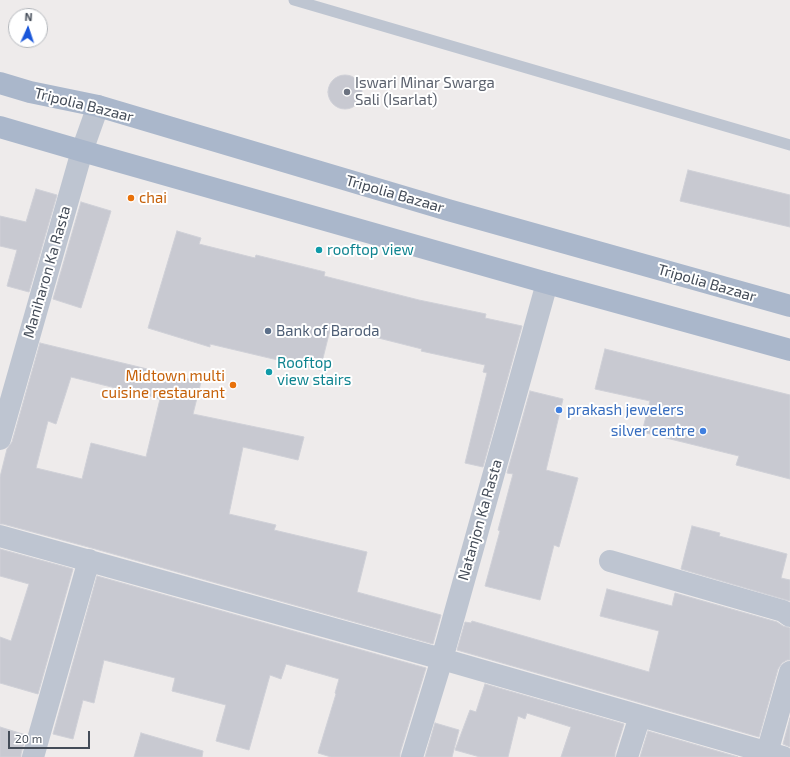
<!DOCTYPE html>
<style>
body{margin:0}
#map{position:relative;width:790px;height:757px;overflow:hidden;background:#eeebeb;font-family:"Exo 2",sans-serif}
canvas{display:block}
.north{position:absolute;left:8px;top:8px;width:40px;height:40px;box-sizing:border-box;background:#fff;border:1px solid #b4b7bc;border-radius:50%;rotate:3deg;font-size:11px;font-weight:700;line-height:16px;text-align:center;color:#444c58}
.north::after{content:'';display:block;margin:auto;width:14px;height:18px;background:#1956da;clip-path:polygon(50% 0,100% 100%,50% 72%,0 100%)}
.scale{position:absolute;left:8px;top:731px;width:82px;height:18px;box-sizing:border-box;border:2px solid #444c58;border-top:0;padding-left:5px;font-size:12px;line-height:14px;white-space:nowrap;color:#444c58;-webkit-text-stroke:3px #fff;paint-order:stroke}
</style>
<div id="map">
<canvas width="790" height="757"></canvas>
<div class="north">N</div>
<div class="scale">20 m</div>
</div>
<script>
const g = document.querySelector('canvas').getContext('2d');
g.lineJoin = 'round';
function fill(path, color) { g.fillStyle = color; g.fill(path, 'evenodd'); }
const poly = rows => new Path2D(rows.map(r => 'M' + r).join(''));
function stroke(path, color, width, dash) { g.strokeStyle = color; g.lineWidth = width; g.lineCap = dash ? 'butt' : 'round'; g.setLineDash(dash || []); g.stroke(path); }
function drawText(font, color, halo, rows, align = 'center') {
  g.font = font + ' "Exo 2",sans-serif'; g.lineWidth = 4; g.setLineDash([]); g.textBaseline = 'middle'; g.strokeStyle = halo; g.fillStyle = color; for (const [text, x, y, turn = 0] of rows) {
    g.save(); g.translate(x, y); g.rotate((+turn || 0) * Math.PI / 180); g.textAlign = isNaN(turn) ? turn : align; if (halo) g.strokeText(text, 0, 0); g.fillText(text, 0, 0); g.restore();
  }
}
const building = poly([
 '328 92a17 17 0 1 1 34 0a17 17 0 1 1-34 0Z',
 [688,170,790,195,790,227,680,201,688,170],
 [36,189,57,195,29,292,7,286,17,250,0,246,0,216,26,222,36,189],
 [81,202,111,211,81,308,53,299,81,202],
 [177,231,201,238,199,244,255,258,256,255,325,272,324,276,419,300,486,314,485,318,522,326,483,467,465,463,487,373,483,372,485,365,421,351,422,349,331,326,320,370,210,344,210,347,148,328,177,231],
 [40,343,201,382,193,414,304,437,298,460,243,447,229,514,276,525,274,530,367,552,357,592,441,615,433,644,92,548,3,524,0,524,0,477,7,449,12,442,40,343],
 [71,377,160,399,146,457,91,443,82,479,36,468,48,421,56,424,71,377],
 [605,349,790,395,790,479,736,465,739,456,642,432,650,401,595,389,605,349],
 [530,391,563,399,546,470,578,478,559,547,554,545,540,600,485,586,500,531,498,530,513,474,507,473,530,391],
 [692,526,720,533,719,536,787,554,781,578,790,580,790,601,681,569,692,526],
 [0,549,73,569,38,694,0,683,0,637,11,641,29,584,0,576,0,549],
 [97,576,426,668,400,753,400,757,331,757,318,753,336,694,335,693,339,679,286,664,281,679,270,675,249,750,216,741,226,705,172,691,175,678,104,660,94,703,83,700,73,739,53,734,97,576],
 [607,589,672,606,675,593,777,622,783,626,790,628,790,660,787,660,782,663,778,669,759,737,457,650,465,622,471,623,472,621,649,672,659,631,600,616,607,589],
 [485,684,624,724,615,753,615,757,561,757,571,727,527,713,525,719,518,716,508,757,480,757,455,750,470,710,476,712,485,684],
 [790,718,790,747,783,744,790,718],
 [435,723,459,730,452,757,425,757,435,723],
 [0,727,26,735,21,754,21,757,0,757,0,727],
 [648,731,738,757,640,757,648,731],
 [141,733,203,751,202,757,134,757,141,733]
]);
const lane = poly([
 [294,0,790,145]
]);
const street = poly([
 [0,439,82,151,98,106],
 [0,536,442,659,783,757],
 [610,561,783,611,790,616],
 [767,753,790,672],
 [33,757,89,560],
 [412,757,442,659,547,283],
 [627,757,640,716]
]);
const primary = poly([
 [0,83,30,92,98,106,448,210,790,306],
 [0,127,82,151,547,283,790,350]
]);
const markers = [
 [347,92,4,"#6b7280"],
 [131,198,4,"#e8710a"],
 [319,250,4,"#0f9aa8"],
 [268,331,4,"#5c6f8a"],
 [269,372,4,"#0f9aa8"],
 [233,385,4,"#e8710a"],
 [559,410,4,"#3f7fe0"],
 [703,431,4,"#3f7fe0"]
];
const worshipNames = [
 ["Iswari Minar Swarga",355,83],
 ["Sali (Isarlat)",355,100]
];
const streetNames = [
 ["Tripolia Bazaar",84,105,14],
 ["Tripolia Bazaar",395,194,16],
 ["Maniharon Ka Rasta",47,272,-74],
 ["Tripolia Bazaar",707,283,16],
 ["Natanjon Ka Rasta",480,520,-74]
];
const foodNames = [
 ["chai",139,198],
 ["Midtown multi",225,376,"right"],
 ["cuisine restaurant",225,393,"right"]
];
const cultureNames = [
 ["rooftop view",327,250],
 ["Rooftop",277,363],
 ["view stairs",277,380]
];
const serviceNames = [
 ["Bank of Baroda",276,331]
];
const shopNames = [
 ["prakash jewelers",567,410],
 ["silver centre",695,431,"right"]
];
fill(building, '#c8c9d1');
stroke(building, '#cfd0d7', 1);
stroke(lane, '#bec5d1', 11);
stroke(street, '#bec5d1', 22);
stroke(primary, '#aab7cb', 22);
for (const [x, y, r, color] of markers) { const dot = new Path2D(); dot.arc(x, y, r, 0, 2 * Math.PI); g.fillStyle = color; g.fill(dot); stroke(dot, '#fff', 1.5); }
drawText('15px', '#5b616d', '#fff', worshipNames, 'left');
drawText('15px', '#444c58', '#fff', streetNames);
drawText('15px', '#c56008', '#fff', foodNames, 'left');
drawText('15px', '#0d838f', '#fff', cultureNames, 'left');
drawText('15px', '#4e5e75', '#fff', serviceNames, 'left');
drawText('15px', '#366cbe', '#fff', shopNames, 'left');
</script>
